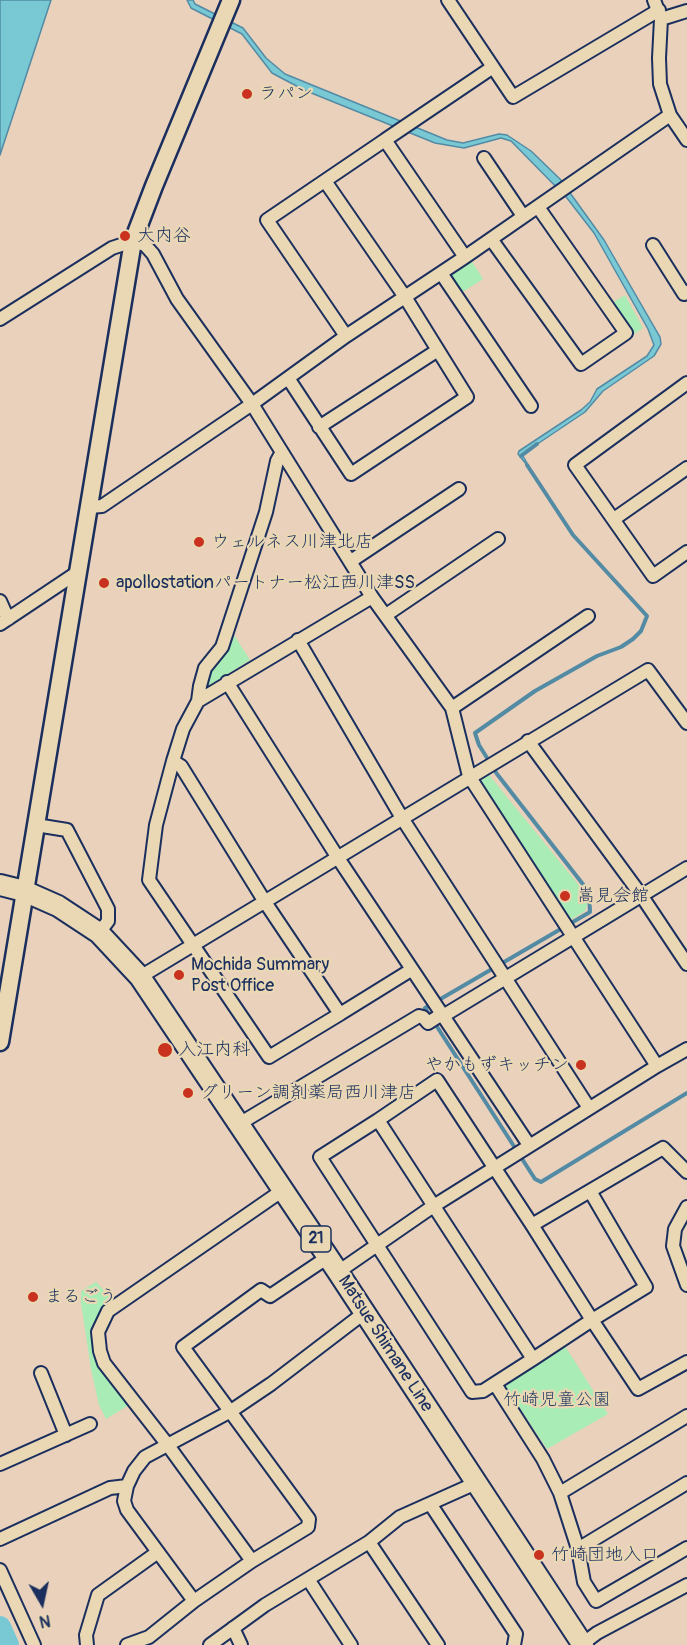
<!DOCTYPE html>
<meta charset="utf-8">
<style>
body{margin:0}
#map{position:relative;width:687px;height:1645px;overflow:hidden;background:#e9d1bb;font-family:Pangolin,sans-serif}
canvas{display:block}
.north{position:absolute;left:12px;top:1573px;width:60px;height:60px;-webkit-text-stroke:4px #ead8b5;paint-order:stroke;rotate:171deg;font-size:16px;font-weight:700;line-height:24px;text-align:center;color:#1b2f5e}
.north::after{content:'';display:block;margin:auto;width:21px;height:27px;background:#1b2f5e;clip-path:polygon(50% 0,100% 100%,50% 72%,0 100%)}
</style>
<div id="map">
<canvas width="687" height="1645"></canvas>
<div class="north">N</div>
</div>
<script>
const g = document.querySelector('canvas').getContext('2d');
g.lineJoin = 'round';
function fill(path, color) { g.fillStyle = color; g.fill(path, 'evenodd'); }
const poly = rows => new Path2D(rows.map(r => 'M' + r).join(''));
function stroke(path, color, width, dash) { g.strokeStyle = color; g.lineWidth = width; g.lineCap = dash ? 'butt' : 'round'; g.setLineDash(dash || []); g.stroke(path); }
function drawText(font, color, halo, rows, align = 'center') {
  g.font = font + ' Pangolin,"Klee One",sans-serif'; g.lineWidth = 4.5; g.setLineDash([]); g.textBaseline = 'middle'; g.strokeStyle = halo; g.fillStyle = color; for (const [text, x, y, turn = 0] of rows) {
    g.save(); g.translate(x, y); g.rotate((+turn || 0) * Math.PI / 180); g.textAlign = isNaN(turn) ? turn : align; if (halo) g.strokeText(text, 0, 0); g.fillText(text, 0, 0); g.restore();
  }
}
const green = poly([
 [471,260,483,279,461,293,449,277],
 [625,295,643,328,634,334,612,303],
 [232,632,250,660,205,688,207,671],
 [489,775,586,894,587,905,585,911,570,920,552,895,482,788,482,779],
 [96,1282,112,1299,102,1309,93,1326,91,1336,94,1357,129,1405,106,1419,99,1405,91,1369,81,1303,81,1291],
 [565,1346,608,1414,547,1449,505,1386]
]);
const water = poly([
 [0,0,51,0,0,155,0,0],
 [187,0,193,0,195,4,243,28,266,58,285,74,447,140,463,143,499,134,507,135,531,151,560,179,604,240,660,337,661,344,654,356,603,391,585,412,524,453,523,456,531,470,518,454,519,451,581,410,590,402,597,389,647,356,654,345,648,329,594,233,567,198,511,141,501,138,464,148,435,143,304,90,272,73,242,34,191,8,187,0]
]);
const stream = poly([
 [521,456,537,444],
 [527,465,573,535,647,616,641,631,633,639,621,647,597,656,535,691,475,733,479,745,497,774,589,892,590,912,425,1008,535,1179,541,1182,687,1093]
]);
const river = poly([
 [0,1627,8,1645]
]);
const minor = poly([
 [448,0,513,97,659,10],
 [654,0,661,19,659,58,660,84,670,115,687,140],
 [661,19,687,11],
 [385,140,493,67],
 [484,158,523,216],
 [491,239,581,364,626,333,538,207],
 [653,245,684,294,687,292],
 [441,273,531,406],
 [0,319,112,248,133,241,145,245,153,254,177,299,252,404,372,597,452,708,469,776,657,1066,432,1207,338,1272],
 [346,336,267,220,385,140,465,257],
 [288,378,351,474,467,397,405,297,325,181],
 [687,383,575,465,653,576,687,552],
 [319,427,438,350],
 [89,507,102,506,252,404,346,336,465,257,670,115],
 [614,519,687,468],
 [351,561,459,489],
 [0,601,8,619],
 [386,615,498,539],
 [0,624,78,572],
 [298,640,402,818,589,1108],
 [227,682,338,858,529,1145],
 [198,701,200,686,205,668,222,647,266,512,277,461,282,452],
 [452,708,588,616],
 [528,741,641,895,687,964],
 [173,761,181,766,265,902,340,1014,411,970],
 [36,825,67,830,108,909,108,921,99,933],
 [140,977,648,670,687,723],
 [340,1014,269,1057,149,880,156,825,173,761,183,729,198,701,372,597],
 [443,1016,687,868],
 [657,1066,687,1049],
 [378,1120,437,1080,532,1225,592,1320,533,1359,483,1391,472,1392,320,1157,378,1120,533,1359],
 [239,1124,419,1016,423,1017,428,1023,442,1014],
 [590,1191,646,1287,592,1320,638,1389,687,1362],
 [687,1207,675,1229,673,1246,687,1285],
 [532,1225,663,1148,687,1172],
 [41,1373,66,1435],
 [495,1384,543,1459,560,1493,578,1549,584,1582,596,1601,687,1548],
 [0,1464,90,1424],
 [560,1493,687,1416],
 [431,1505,516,1634,514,1645],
 [0,1539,110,1488,127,1486],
 [369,1542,438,1645],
 [578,1549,687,1483],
 [252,1561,167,1444,104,1363,100,1351,98,1332,108,1311,283,1190],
 [0,1570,34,1645],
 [308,1579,351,1645],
 [194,1601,127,1510,124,1501,127,1486,134,1471,145,1457,231,1411,271,1384,364,1313],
 [233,1628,241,1645],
 [87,1645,86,1635,98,1595,158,1552],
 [127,1645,149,1637,194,1601,252,1561,308,1527,309,1519,183,1347,261,1290,270,1296,328,1257],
 [210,1645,265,1605,369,1542,400,1517,476,1483],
 [581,1645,597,1633,687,1585]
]);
const tertiary = poly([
 [0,1042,133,241,154,186,231,0]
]);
const primary = poly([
 [0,885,24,891,58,906,99,933,140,977,338,1272,583,1645]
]);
const markers = [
 [247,94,6,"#c8321e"],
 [125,236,6,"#c8321e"],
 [199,542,6,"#c8321e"],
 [104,583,6,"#c8321e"],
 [565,896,6,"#c8321e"],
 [179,975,6,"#c8321e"],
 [165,1050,8,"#c8321e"],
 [581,1065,6,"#c8321e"],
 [188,1093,6,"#c8321e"],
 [33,1297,6,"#c8321e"],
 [539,1555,6,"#c8321e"]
];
const shields = [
 [316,1239,30]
];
const shieldNames = [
 ["21",316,1239]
];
const poiNames = [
 ["ラパン",259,94],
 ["大内谷",137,236],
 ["ウェルネス川津北店",211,542],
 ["apollostationパートナー松江西川津SS",116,583],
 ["嵩見会館",577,896],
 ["Mochida Summary",191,965],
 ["Post Office",191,986],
 ["入江内科",178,1050],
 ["やかもずキッチン",569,1065,"right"],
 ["グリーン調剤薬局西川津店",200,1093],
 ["まるごう",45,1297],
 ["竹崎団地入口",551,1555]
];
const streetNames = [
 ["Matsue Shimane Line",385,1344,57]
];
const parkNames = [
 ["竹崎児童公園",557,1400]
];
fill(green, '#a9ecb5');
fill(water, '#79c9d5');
stroke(water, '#538ba5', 1.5);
stroke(stream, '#538ba5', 4);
stroke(river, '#79c9d5', 22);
stroke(minor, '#1b2f5e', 16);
stroke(tertiary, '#1b2f5e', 21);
stroke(primary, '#1b2f5e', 24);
stroke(minor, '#ead8b5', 12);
stroke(tertiary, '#ead8b5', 16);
stroke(primary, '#ead8b5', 20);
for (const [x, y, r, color] of markers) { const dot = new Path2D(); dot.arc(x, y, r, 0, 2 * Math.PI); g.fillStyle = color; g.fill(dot); stroke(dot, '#ead8b5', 2); }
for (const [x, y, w] of shields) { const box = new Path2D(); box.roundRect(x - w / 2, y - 13, w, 26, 4.5); g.fillStyle = '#ead8b5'; g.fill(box); stroke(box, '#1b2f5e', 1.5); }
drawText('bold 16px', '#1b2f5e', null, shieldNames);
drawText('18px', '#1b2f5e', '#ead8b5', poiNames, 'left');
drawText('18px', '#1b2f5e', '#ead8b5', streetNames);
drawText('18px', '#294267', '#ead8b5', parkNames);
</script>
